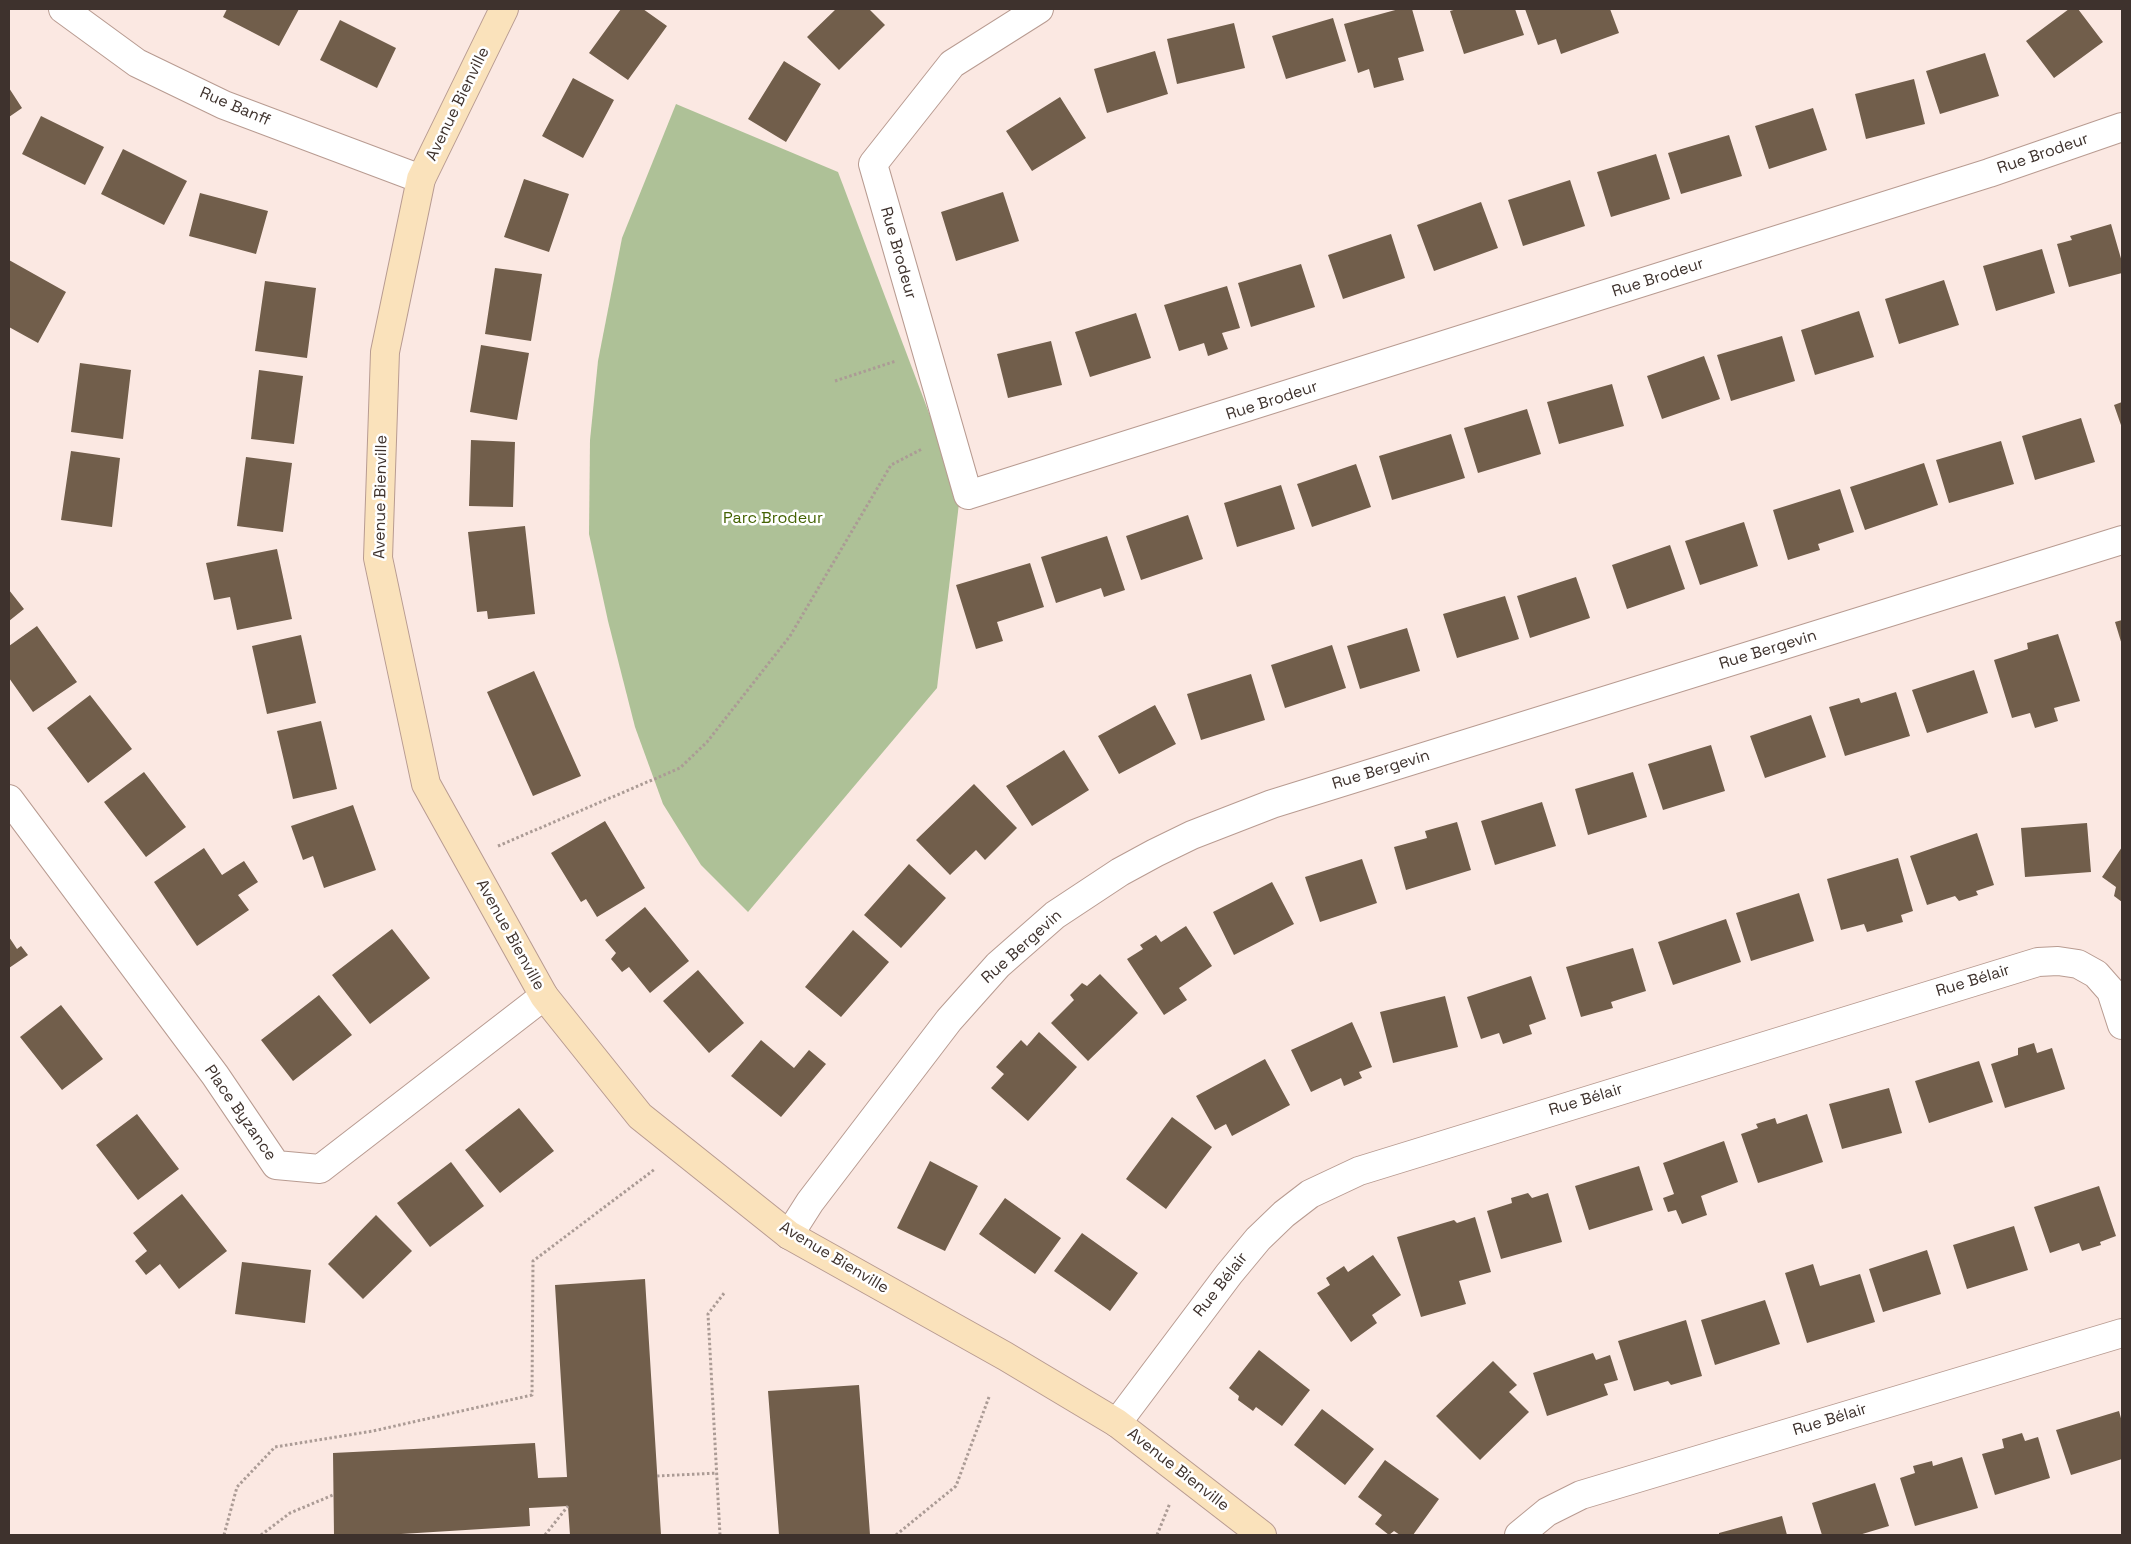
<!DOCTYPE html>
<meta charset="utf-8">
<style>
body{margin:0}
#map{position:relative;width:2131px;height:1544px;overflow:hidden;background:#fbe8e2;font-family:"Space Grotesk",sans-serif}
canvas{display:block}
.frame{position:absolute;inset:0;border:10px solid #3e322d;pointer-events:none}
</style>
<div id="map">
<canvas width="2131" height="1544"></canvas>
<div class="frame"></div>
</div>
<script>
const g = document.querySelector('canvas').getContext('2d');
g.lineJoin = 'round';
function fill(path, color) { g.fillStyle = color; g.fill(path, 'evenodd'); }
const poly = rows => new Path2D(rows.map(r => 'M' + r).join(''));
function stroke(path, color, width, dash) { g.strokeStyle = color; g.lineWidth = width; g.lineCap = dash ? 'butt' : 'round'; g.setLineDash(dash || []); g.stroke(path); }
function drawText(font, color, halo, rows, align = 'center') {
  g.font = font + ' "Space Grotesk",sans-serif'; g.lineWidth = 5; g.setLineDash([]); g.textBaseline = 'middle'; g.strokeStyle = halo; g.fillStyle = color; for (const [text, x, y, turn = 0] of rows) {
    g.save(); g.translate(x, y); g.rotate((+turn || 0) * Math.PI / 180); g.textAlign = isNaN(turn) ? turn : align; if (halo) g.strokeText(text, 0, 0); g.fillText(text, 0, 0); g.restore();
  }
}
const green = poly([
 [676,104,838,172,960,495,937,688,748,912,701,865,663,804,635,727,608,621,589,534,590,440,598,361,622,238]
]);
const building = poly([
 [227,9,299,9,279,46,223,17],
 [621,9,643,9,667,26,628,80,589,53],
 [836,9,869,9,885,25,839,70,807,37],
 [1399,9,1412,9,1424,51,1398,58,1404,80,1374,88,1369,69,1358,73,1344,24],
 [1457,9,1515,9,1524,35,1464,54,1450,11],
 [1525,9,1610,9,1619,33,1561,54,1556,39,1538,45],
 [2069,9,2078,9,2103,42,2054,78,2026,41],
 [1333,18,1346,61,1286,79,1272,36],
 [340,20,396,48,377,88,320,60],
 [1234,23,1245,68,1177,84,1167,39],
 [1155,51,1168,94,1107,113,1094,69],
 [1985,53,1999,96,1940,114,1926,71],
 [784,61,821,84,786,142,748,119],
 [573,78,614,100,583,158,542,136],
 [1914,79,1925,124,1866,139,1855,94],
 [9,88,22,108,9,117],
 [1060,97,1086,138,1032,171,1006,131],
 [1813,108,1827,150,1769,169,1755,126],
 [41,116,104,147,85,185,22,154],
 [1729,135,1742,176,1681,194,1668,153],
 [123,149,187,181,164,225,101,194],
 [1656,154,1670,199,1611,217,1597,172],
 [524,179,569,194,549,252,504,237],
 [1570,180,1585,226,1523,246,1508,200],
 [1003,192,1019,241,956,261,941,212],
 [200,193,268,211,256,254,189,236],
 [1481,202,1498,248,1434,271,1417,225],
 [2111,224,2122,262,2122,273,2069,287,2057,244,2072,240,2070,236],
 [1391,234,1405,278,1343,299,1328,255],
 [2042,249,2055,293,1996,311,1983,266],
 [9,260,66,292,38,343,9,327],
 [1301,264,1315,307,1251,327,1238,283],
 [495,268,542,274,531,341,485,334],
 [1944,280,1959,325,1899,344,1885,299],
 [265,281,316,288,307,358,255,351],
 [1227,286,1240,328,1222,333,1228,349,1208,356,1204,343,1179,351,1164,305],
 [1859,311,1874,357,1815,375,1801,330],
 [1136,313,1151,358,1090,377,1075,332],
 [1782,336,1795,381,1731,401,1717,355],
 [1051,341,1062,385,1008,398,997,354],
 [481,345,529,353,517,420,470,412],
 [1704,356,1720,399,1662,419,1647,376],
 [80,363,131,370,123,439,71,432],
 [259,370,303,376,294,444,251,439],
 [1612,384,1624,426,1559,444,1547,402],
 [2122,402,2122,428,2114,405],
 [1527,409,1541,454,1478,473,1464,428],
 [2081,418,2095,462,2035,480,2022,436],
 [1451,434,1465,478,1392,500,1379,456],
 [471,440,515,442,513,507,469,506],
 [2001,441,2014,484,1949,503,1936,460],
 [71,451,120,458,112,527,61,520],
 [246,457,292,463,283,532,237,526],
 [1924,463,1938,505,1865,530,1850,487],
 [1356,464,1371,507,1312,527,1297,484],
 [1281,485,1295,529,1237,547,1224,503],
 [1840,489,1854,532,1818,544,1820,550,1788,560,1773,510],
 [1188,515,1203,559,1141,580,1126,536],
 [1744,522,1758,566,1700,585,1685,541],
 [525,526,535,614,488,619,487,611,477,612,468,532],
 [1107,536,1125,590,1104,597,1101,588,1056,603,1041,557],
 [1670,545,1685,589,1627,609,1612,565],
 [277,549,292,619,237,630,230,597,214,600,206,563],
 [1030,563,1044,607,997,622,1003,641,976,649,956,585],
 [1576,577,1590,618,1530,638,1517,596],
 [9,590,24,609,9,621],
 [1505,596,1519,639,1457,658,1443,614],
 [2122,620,2122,645,2115,622],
 [37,626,77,682,33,712,9,678,9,646],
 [1407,628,1420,671,1360,689,1347,646],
 [2058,634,2080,701,2054,708,2058,721,2035,728,2030,713,2012,718,1994,660,2028,649,2027,643],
 [301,635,316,703,267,714,252,646],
 [1332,645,1346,688,1285,708,1271,665],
 [1974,670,1988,713,1927,733,1912,690],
 [534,671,581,776,533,796,487,692],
 [1251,674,1265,720,1201,740,1187,694],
 [1896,692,1910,736,1845,756,1829,707,1859,698,1861,703],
 [90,695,132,749,88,783,47,728],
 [1155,705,1176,744,1119,774,1098,736],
 [1811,715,1826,757,1765,778,1750,736],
 [321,721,337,789,293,799,277,731],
 [1711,745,1725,791,1663,810,1648,764],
 [1064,750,1089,790,1032,826,1006,786],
 [144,772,186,827,146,857,104,802],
 [1633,772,1647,817,1588,835,1575,789],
 [974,784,1017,828,985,860,976,850,950,875,916,840],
 [1542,802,1556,846,1495,865,1481,821],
 [353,805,376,870,324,888,313,856,303,860,291,826],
 [605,821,645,888,597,917,586,899,581,902,551,853],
 [1457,822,1471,870,1406,890,1394,847,1427,838,1425,831],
 [2087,823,2091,872,2025,877,2021,828],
 [1977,833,1994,885,1976,891,1978,895,1959,901,1955,896,1927,905,1910,856],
 [2122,847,2122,902,2114,896,2116,887,2102,877],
 [204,848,222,875,244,861,258,882,238,895,249,910,197,946,154,882],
 [1898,858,1913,911,1901,915,1903,922,1867,932,1864,924,1841,930,1827,879],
 [1362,859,1377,903,1320,922,1305,877],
 [909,864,946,898,901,948,864,915],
 [1272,882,1294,924,1234,955,1213,912],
 [1799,893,1814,941,1751,961,1736,913],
 [645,907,689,961,650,993,629,967,622,972,611,959,616,953,605,940],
 [1726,919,1741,962,1673,985,1658,942],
 [1186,926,1212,966,1179,988,1187,1000,1164,1015,1127,959,1143,949,1140,945,1156,935,1161,942],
 [392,929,430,978,370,1024,332,975],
 [853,930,889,962,841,1017,805,987],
 [9,937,17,949,21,946,28,955,9,968],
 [1633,948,1646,991,1611,1002,1613,1008,1581,1017,1566,967],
 [698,970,744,1023,709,1053,663,1001],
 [1100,974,1138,1013,1088,1061,1051,1023,1074,1000,1070,995,1082,983,1087,986],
 [1531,976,1546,1019,1529,1025,1532,1034,1503,1044,1499,1033,1481,1039,1467,997],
 [319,995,352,1035,293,1081,261,1040],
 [1445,996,1458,1047,1393,1063,1380,1012],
 [61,1005,103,1059,62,1090,20,1037],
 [1352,1022,1372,1067,1359,1072,1362,1078,1344,1086,1341,1078,1311,1092,1291,1050],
 [1039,1032,1077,1067,1028,1121,991,1088,1004,1074,996,1067,1021,1040,1027,1046],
 [761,1040,794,1068,809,1050,826,1064,781,1117,731,1076],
 [2034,1043,2037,1053,2052,1048,2065,1089,2005,1108,1991,1064,2018,1055,2018,1048],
 [1265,1059,1290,1105,1232,1136,1226,1124,1215,1130,1196,1096],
 [1979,1061,1993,1102,1929,1123,1915,1081],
 [1889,1088,1902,1133,1842,1149,1829,1104],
 [519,1108,554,1151,500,1193,465,1150],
 [137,1114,179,1169,138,1200,96,1145],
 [1807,1114,1823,1162,1758,1183,1741,1134,1758,1128,1756,1124,1775,1118,1777,1124],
 [1172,1117,1212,1147,1166,1209,1126,1179],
 [1724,1141,1738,1182,1701,1196,1707,1215,1682,1224,1676,1210,1668,1212,1663,1198,1674,1194,1663,1163],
 [930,1161,978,1186,945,1251,897,1228],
 [451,1162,484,1206,430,1247,397,1203],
 [1639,1166,1653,1210,1589,1230,1575,1186],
 [2099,1186,2116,1236,2100,1242,2101,1245,2082,1251,2079,1243,2050,1253,2034,1207],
 [1528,1193,1532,1198,1548,1193,1562,1242,1501,1259,1487,1211,1512,1203,1511,1198],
 [182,1194,227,1251,179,1289,160,1264,146,1275,135,1261,147,1251,133,1233],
 [1005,1198,1061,1238,1035,1274,979,1234],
 [376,1215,412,1251,363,1299,328,1264],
 [1475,1217,1491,1272,1459,1281,1466,1304,1421,1317,1397,1237,1454,1220,1457,1223],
 [2014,1226,2028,1270,1967,1289,1953,1245],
 [1082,1233,1138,1273,1110,1311,1054,1271],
 [1927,1250,1941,1294,1883,1312,1869,1269],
 [1373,1255,1401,1295,1372,1315,1377,1323,1351,1342,1317,1293,1330,1285,1326,1278,1344,1266,1348,1272],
 [242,1262,311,1270,305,1323,235,1314],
 [1813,1264,1820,1286,1860,1274,1875,1322,1807,1343,1785,1273],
 [645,1279,661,1535,570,1535,568,1506,529,1508,530,1526,385,1535,334,1535,333,1453,535,1443,538,1478,567,1477,555,1285],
 [1765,1300,1780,1344,1715,1365,1701,1320],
 [1686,1320,1702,1376,1671,1385,1668,1381,1634,1391,1618,1341],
 [1259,1350,1310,1390,1282,1426,1256,1407,1253,1411,1238,1400,1239,1396,1229,1388],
 [1593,1353,1596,1360,1610,1355,1618,1380,1604,1384,1608,1395,1547,1416,1533,1373],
 [1493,1361,1517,1385,1509,1392,1529,1412,1480,1460,1436,1416],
 [859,1385,870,1535,779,1535,768,1391],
 [1322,1409,1374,1449,1345,1485,1294,1445],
 [2119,1411,2122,1422,2122,1459,2071,1475,2056,1430],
 [2022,1433,2025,1441,2038,1437,2050,1478,1995,1495,1982,1454,2004,1448,2002,1439],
 [1962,1457,1978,1508,1915,1526,1900,1478,1915,1473,1913,1466,1932,1461,1933,1466],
 [1385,1460,1439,1499,1413,1535,1400,1535,1394,1531,1389,1535,1375,1524,1382,1515,1358,1497],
 [1875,1483,1889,1526,1859,1535,1822,1535,1812,1503],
 [1782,1516,1787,1535,1719,1535,1719,1533]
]);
const path = poly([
 [835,381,896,361],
 [498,846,680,768,707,742,790,636,891,465,922,449],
 [657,1476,717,1473],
 [224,1535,237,1487,275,1447,373,1431,532,1395,533,1261,655,1169],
 [261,1535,290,1513,333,1495],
 [545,1535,568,1506],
 [720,1535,708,1314,725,1292],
 [896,1535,956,1486,989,1397],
 [1157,1535,1170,1503]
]);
const street = poly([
 [63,9,137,63,224,105,421,179],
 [1039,9,952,64,873,164,968,495,1989,173,2122,127],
 [9,799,215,1075,276,1165,320,1169,544,996],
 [789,1235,810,1202,949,1020,998,965,1055,915,1120,872,1155,853,1192,835,1272,804,2122,540],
 [1117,1423,1229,1274,1258,1239,1284,1214,1310,1194,1359,1171,2038,962,2058,961,2078,964,2096,974,2111,991,2122,1025],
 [1519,1535,1547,1512,1581,1495,2122,1333]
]);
const secondary = poly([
 [504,9,421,179,385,352,378,558,426,784,544,996,640,1116,789,1235,1005,1356,1117,1423,1262,1535]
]);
const streetNames = [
 ["Avenue Bienville",458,104,-64],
 ["Rue Banff",235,107,23],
 ["Rue Brodeur",2043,154,-19],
 ["Rue Brodeur",898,253,74],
 ["Rue Brodeur",1658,278,-18],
 ["Rue Brodeur",1272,401,-18],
 ["Avenue Bienville",381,497,-89],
 ["Rue Bergevin",1768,650,-17],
 ["Rue Bergevin",1381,770,-17],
 ["Avenue Bienville",510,935,61],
 ["Rue Bergevin",1022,947,-42],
 ["Rue Bélair",1973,981,-17],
 ["Rue Bélair",1586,1100,-17],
 ["Place Byzance",240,1113,55],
 ["Avenue Bienville",834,1258,31],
 ["Rue Bélair",1221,1285,-52],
 ["Rue Bélair",1830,1420,-17],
 ["Avenue Bienville",1178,1470,38]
];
const parkNames = [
 ["Parc Brodeur",773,519]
];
fill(green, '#aec197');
fill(building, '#715e4b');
stroke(street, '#b89b91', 30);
stroke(secondary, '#b89b91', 30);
stroke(path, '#ab9b95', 3, [2.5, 2.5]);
stroke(street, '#fff', 28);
stroke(secondary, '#fae2bb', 28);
drawText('16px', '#3e322d', '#fff', streetNames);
drawText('16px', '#446303', '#fff', parkNames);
</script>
